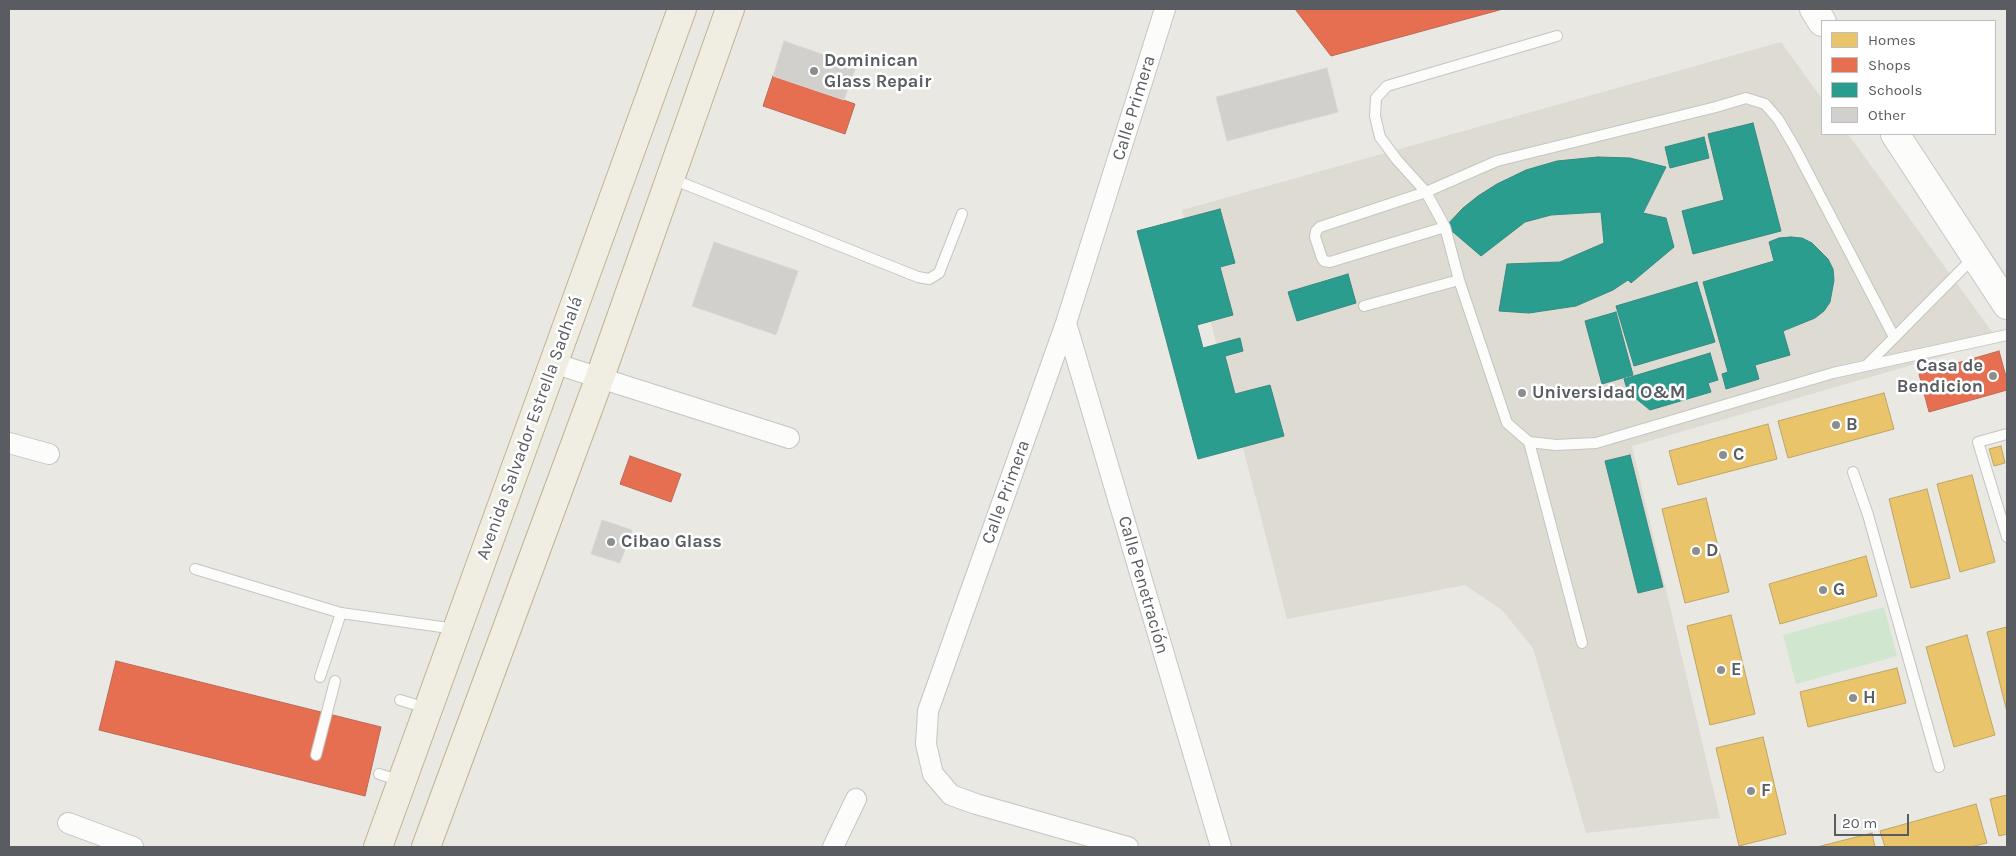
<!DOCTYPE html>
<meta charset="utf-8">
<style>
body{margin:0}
#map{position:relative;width:2016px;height:856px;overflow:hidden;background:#e9e8e3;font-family:Karla,sans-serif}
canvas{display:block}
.frame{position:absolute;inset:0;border:10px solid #595c61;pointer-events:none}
.legend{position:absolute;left:1821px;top:20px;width:175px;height:115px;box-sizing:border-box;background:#fff;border:1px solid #bdbec0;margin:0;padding:6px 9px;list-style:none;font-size:15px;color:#595c61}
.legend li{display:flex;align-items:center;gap:10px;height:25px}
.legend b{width:25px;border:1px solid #bdbec0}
.scale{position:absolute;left:1834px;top:814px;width:75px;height:22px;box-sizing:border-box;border:2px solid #595c61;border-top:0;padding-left:6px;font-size:15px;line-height:18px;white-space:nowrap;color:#595c61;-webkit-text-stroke:4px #fff;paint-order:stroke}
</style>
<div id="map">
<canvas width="2016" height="856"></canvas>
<div class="frame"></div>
<ul class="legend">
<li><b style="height:14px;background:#e9c46a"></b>Homes</li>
<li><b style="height:14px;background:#e76f51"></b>Shops</li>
<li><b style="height:14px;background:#2a9d8f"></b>Schools</li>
<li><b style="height:14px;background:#d1d0cd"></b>Other</li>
</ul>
<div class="scale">20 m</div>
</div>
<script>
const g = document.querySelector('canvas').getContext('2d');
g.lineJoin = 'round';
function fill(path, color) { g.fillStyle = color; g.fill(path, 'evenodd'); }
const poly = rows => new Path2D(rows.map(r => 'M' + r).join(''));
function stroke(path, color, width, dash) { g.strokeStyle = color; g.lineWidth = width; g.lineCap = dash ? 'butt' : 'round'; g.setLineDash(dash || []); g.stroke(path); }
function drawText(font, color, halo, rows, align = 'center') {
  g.font = font + ' Karla,sans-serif'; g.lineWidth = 5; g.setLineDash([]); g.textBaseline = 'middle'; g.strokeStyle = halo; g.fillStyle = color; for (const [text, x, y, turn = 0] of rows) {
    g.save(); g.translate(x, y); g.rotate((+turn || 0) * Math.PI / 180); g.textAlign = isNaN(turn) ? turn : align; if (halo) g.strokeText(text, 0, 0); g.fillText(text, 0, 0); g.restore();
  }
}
const education = poly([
 [1781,42,1822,99,1822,134,1848,134,1998,340,1632,446,1720,818,1586,833,1533,648,1502,610,1465,585,1287,619,1182,210]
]);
const green = poly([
 [1884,607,1897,656,1796,684,1783,635]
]);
const homes = poly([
 [1884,393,1894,429,1788,458,1778,421,1884,393],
 [1768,424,1777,459,1678,485,1669,451,1768,424],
 [2001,446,2005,463,1994,466,1989,449,2001,446],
 [1972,475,1995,562,1960,572,1937,484,1972,475],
 [1927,489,1950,578,1911,588,1889,499,1927,489],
 [1706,498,1729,592,1685,603,1662,509,1706,498],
 [1866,556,1877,596,1780,624,1769,584,1866,556],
 [1731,615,1755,714,1710,725,1687,626,1731,615],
 [2007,627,2007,712,1987,632,2007,627],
 [1967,635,1995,735,1954,747,1926,647,1967,635],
 [1897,668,1906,703,1808,727,1800,692,1897,668],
 [1763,737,1786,834,1739,846,1716,748,1763,737],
 [2007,795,2007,834,1999,836,1990,799,2007,795],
 [1976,804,1987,843,1970,847,1885,847,1880,831,1976,804],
 [1872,833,1875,847,1817,847,1872,833]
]);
const shops = poly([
 [1295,9,1503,9,1331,56,1295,9],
 [773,76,855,104,845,134,763,106,773,76],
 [1999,351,2007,380,2007,390,1929,412,1919,374,1999,351],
 [630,456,681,474,671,502,620,484,630,456],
 [116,661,381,727,365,796,99,730,116,661]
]);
const schools = poly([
 [1753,123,1781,231,1693,254,1682,211,1724,200,1708,134,1753,123],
 [1704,137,1709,158,1670,168,1665,147,1704,137],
 [1598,157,1630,158,1666,167,1643,213,1666,218,1674,247,1631,283,1628,280,1613,290,1576,306,1529,313,1499,311,1507,264,1560,262,1604,243,1601,212,1551,215,1525,222,1481,256,1446,226,1463,208,1478,196,1497,184,1526,170,1557,161,1598,157],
 [1220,209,1235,263,1220,267,1233,315,1197,325,1203,348,1240,338,1243,351,1225,356,1235,394,1270,385,1284,436,1198,459,1137,231,1220,209],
 [1791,237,1802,238,1812,243,1828,259,1833,269,1834,280,1830,302,1824,311,1815,318,1783,331,1790,355,1755,365,1759,379,1726,389,1722,374,1728,372,1703,282,1774,261,1769,242,1779,238,1791,237],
 [1348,274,1356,303,1297,321,1288,292,1348,274],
 [1697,282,1715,342,1634,366,1616,306,1697,282],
 [1616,312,1633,375,1602,384,1585,321,1616,312],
 [1710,353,1718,380,1708,383,1711,392,1650,410,1628,392,1624,379,1710,353],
 [1630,455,1663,587,1638,593,1605,461,1630,455]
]);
const building = poly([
 [784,41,856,66,844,100,773,76,784,41],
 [1327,68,1338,112,1227,141,1216,97,1327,68],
 [714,242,798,271,776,335,692,306,714,242],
 [602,520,632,530,620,563,591,554,602,520]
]);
const service = poly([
 [1557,36,1387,86,1376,98,1375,116,1380,137,1397,160,1426,192,1445,227,1459,280,1507,423,1529,442,1556,445,1596,443,1833,373,2007,335],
 [672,179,918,277,929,279,939,273,962,214],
 [1445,227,1330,262,1324,261,1322,258,1315,237,1316,231,1320,227,1426,192,1497,161,1716,107,1746,98,1765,104,1778,119,1794,146,1894,337],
 [1364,306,1459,280],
 [1868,364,1974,257],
 [2007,434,1978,442,2007,537],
 [1529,442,1582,643],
 [1853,472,1868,515,1939,767],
 [195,569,341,613,456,629],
 [320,677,341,613],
 [400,700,426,708],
 [316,755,335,681],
 [379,774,401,781]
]);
const minor = poly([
 [1066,323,1221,847],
 [553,363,789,438],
 [9,443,49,454],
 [68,823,133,847],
 [833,847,856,799],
 [1128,847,976,804,951,795,933,774,926,744,928,711,1066,323,1165,9]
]);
const secondary = poly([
 [1814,9,1822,22],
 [1895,134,2007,305]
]);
const trunk = poly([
 [378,847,682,9],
 [426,847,600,377,730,9]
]);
const markers = [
 [814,71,5,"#8b8d8e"],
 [1993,376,5,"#8b8d8e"],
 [1522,393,5,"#8b8d8e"],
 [1836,425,5,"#8b8d8e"],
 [1723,455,5,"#8b8d8e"],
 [611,542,5,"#8b8d8e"],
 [1696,551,5,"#8b8d8e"],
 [1823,590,5,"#8b8d8e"],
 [1721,670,5,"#8b8d8e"],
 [1853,698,5,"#8b8d8e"],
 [1751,791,5,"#8b8d8e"]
];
const poiNames = [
 ["Dominican",824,61],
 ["Glass Repair",824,82],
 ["Casa de",1983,366,"right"],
 ["Bendicion",1983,387,"right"],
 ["Universidad O&M",1532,393],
 ["B",1846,425],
 ["C",1733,455],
 ["Cibao Glass",621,542],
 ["D",1706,551],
 ["G",1833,590],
 ["E",1731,670],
 ["H",1863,698],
 ["F",1761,791]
];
const streetNames = [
 ["Calle Primera",1134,108,-73],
 ["Avenida Salvador Estrella Sadhalá",530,428,-70],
 ["Calle Primera",1006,492,-70],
 ["Calle Penetración",1143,585,74]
];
fill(education, '#dddbd2');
fill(green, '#d0e6ce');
fill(homes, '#e9c46a');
stroke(homes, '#bea567', 1);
fill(shops, '#e76f51');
stroke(shops, '#bc6956', 1);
fill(schools, '#2a9d8f');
stroke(schools, '#388a81', 1);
fill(building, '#d1d0cd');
stroke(building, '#d8d7d2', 1);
stroke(service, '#c5c5c4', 12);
stroke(minor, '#c5c5c4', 22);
stroke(secondary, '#c6c6c5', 30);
stroke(trunk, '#c0b390', 30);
stroke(service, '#fcfcfb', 10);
stroke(minor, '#fcfcfb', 20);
stroke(secondary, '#fcfcfb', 28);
stroke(trunk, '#f0eee2', 28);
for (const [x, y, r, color] of markers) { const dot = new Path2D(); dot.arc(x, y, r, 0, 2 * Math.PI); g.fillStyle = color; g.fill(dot); stroke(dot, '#fff', 2); }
drawText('bold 18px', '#595c61', '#fff', poiNames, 'left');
drawText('18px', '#595c61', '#fff', streetNames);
</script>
